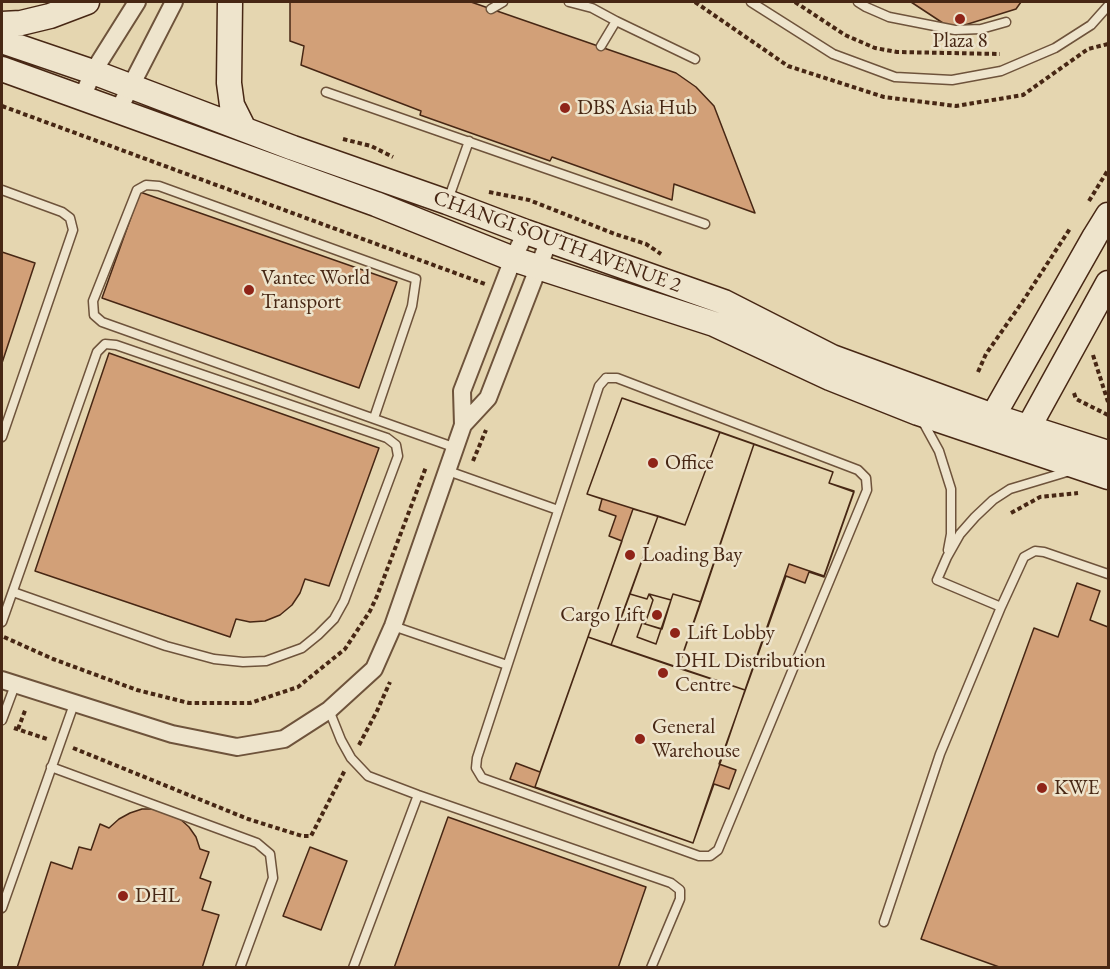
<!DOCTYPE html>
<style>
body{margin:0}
#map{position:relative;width:1110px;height:969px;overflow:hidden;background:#e5d6b0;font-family:"EB Garamond",serif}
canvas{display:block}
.frame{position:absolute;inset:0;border:3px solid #472714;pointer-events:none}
</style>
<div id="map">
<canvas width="1110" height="969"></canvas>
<div class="frame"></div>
</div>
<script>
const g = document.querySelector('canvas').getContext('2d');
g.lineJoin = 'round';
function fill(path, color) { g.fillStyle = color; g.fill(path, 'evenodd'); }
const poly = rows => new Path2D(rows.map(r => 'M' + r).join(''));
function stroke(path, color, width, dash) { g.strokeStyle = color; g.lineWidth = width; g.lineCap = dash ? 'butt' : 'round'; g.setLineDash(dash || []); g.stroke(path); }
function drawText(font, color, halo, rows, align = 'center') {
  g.font = font + ' "EB Garamond",serif'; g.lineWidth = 5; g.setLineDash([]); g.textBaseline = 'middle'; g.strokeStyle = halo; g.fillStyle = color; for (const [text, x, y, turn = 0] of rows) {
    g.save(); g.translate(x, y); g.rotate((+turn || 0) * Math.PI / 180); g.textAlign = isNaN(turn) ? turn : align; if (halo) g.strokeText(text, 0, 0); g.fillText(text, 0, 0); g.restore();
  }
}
const building = poly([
 [290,2,471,2,676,73,696,87,714,106,755,213,674,184,672,200,552,157,550,161,420,115,421,111,301,65,304,46,290,41,290,2],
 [911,2,1021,2,1016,9,952,29,911,2],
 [140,192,397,282,359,388,102,298,140,192],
 [2,252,35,263,2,363,2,252],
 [109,353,379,448,329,586,305,579,300,593,292,605,280,615,265,621,250,622,236,619,230,637,35,571,109,353],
 [622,398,833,472,829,483,854,492,824,577,809,572,805,583,786,576,719,764,736,770,729,789,714,784,693,843,510,779,516,763,540,772,622,541,609,536,616,516,599,510,602,499,587,494,622,398],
 [622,398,720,432,685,525,587,494,622,398],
 [720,432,754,444,701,602,673,594,671,600,649,594,647,599,630,594,658,516,685,525,720,432],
 [754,444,833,472,829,483,854,491,824,576,789,564,745,690,678,668,754,444],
 [633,509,658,516,611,645,588,637,633,509],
 [1077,583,1100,591,1090,620,1108,627,1108,968,1002,968,921,939,1034,628,1058,637,1077,583],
 [630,594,647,599,649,594,653,600,645,624,642,623,637,637,656,644,673,594,701,602,678,668,611,645,630,594],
 [649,594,671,600,662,629,645,624,653,600,649,594],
 [642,623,661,629,656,644,637,637,642,623],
 [588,637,745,690,693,843,535,787,588,637],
 [142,809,155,809,179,818,189,827,196,837,200,849,209,852,200,878,211,882,202,910,219,915,202,968,17,968,51,862,72,869,79,847,91,850,100,824,109,828,119,819,130,813,142,809],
 [448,817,646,887,618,968,394,968,448,817],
 [310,847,347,861,321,930,283,916,310,847]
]);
const path = poly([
 [695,2,788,66,884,97,956,106,1023,95,1088,49,1108,44],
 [795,2,845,35,875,48,897,52,1000,54],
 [2,106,485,284],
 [343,139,371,146,393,157],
 [489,192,529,200,615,234,646,244,661,254],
 [1089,201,1108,170],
 [1093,355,1108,402],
 [978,372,986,354,1023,301,1071,227],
 [1074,393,1076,399,1108,415],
 [473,461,486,430],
 [1011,513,1040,497,1078,493],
 [4,637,53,659,137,690,189,703,250,703,298,687,345,649,370,611,377,596,426,467],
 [14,728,47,739],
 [18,729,26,708],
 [359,745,377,711,390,682],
 [73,748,248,819,302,836,311,836,345,770]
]);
const lane = poly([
 [569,2,592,8,616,21,695,59],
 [751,2,833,54,895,77,952,80,1001,71,1055,48,1091,25,1108,6],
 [858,2,866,7,889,17,955,30,981,29,1006,22],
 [491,9,503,2],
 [601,46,616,21],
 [326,92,705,224],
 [2,190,62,212,70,218,73,230,2,437],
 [448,200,469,141],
 [606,378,617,378,858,470,866,478,867,490,718,850,710,856,699,856,482,778,476,768,477,758,599,386,606,378],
 [374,418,412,306,416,279,159,186,146,185,137,190,93,301,94,315,102,322,456,448],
 [922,420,939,451,951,489,951,534,948,550],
 [448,471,558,510],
 [1001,607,937,580,947,557,960,534,975,517,993,500,1010,489,1070,471],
 [2,622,97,352,105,344,116,345,387,438,396,445,398,456,344,601,334,619,318,635,302,648,266,661,243,662,214,659,166,646,13,592],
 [393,626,507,665],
 [329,710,341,740,351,758,368,776,418,795,671,883,680,890,680,899,651,968],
 [2,720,15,685],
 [51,767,257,843,270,854,273,878,240,968],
 [2,908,74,704],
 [884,922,940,754,1001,607,1024,557,1035,551,1044,552,1108,574],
 [353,968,418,795]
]);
const street = poly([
 [82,98,93,72,137,2],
 [118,111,174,2],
 [463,425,488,398,549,240],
 [2,680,172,734,237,747,284,739,329,710,374,669,393,626,463,425,462,391,513,259,526,232]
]);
const secondary = poly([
 [230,2,229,83,232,105,244,129],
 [2,24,21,23,50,16,87,2],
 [2,41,93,72,293,148,447,202,526,232,724,302,832,357,993,416,1108,453],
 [2,69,376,204,513,259,714,324,830,378,918,413,1108,477],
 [987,430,993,416,1095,236,1108,215],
 [1021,441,1108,283]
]);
const markers = [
 [960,19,6,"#8f2418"],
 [565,108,6,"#8f2418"],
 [249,290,6,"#8f2418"],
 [653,463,6,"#8f2418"],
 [630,555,6,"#8f2418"],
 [657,615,6,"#8f2418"],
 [675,633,6,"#8f2418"],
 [663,673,6,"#8f2418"],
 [640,739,6,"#8f2418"],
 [1042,788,6,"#8f2418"],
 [123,896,6,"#8f2418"]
];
const poiNames = [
 ["Plaza 8",960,41,"center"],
 ["DBS Asia Hub",577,108],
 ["Vantec World",261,278],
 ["Transport",261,302],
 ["Office",665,463],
 ["Loading Bay",642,555],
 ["Cargo Lift",645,615,"right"],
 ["Lift Lobby",687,633],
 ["DHL Distribution",675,661],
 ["Centre",675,685],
 ["General",652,727],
 ["Warehouse",652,751],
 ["KWE",1054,788],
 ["DHL",135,896]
];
const streetNames = [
 ["CHANGI SOUTH AVENUE 2",557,242,20]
];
fill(building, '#d2a078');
stroke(building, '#472714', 1.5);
stroke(lane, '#6e533b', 11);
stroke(street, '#6e533b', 20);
stroke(secondary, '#472714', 27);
stroke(path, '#472714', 4, [4.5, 3]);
stroke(lane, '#eee4cc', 8);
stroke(street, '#eee4cc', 16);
stroke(secondary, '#eee4cc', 24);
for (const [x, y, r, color] of markers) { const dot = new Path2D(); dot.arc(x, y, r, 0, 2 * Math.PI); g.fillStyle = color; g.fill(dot); stroke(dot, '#eee4cc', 2); }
drawText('21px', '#472714', '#eee4cc', poiNames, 'left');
drawText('21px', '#472714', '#eee4cc', streetNames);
</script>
